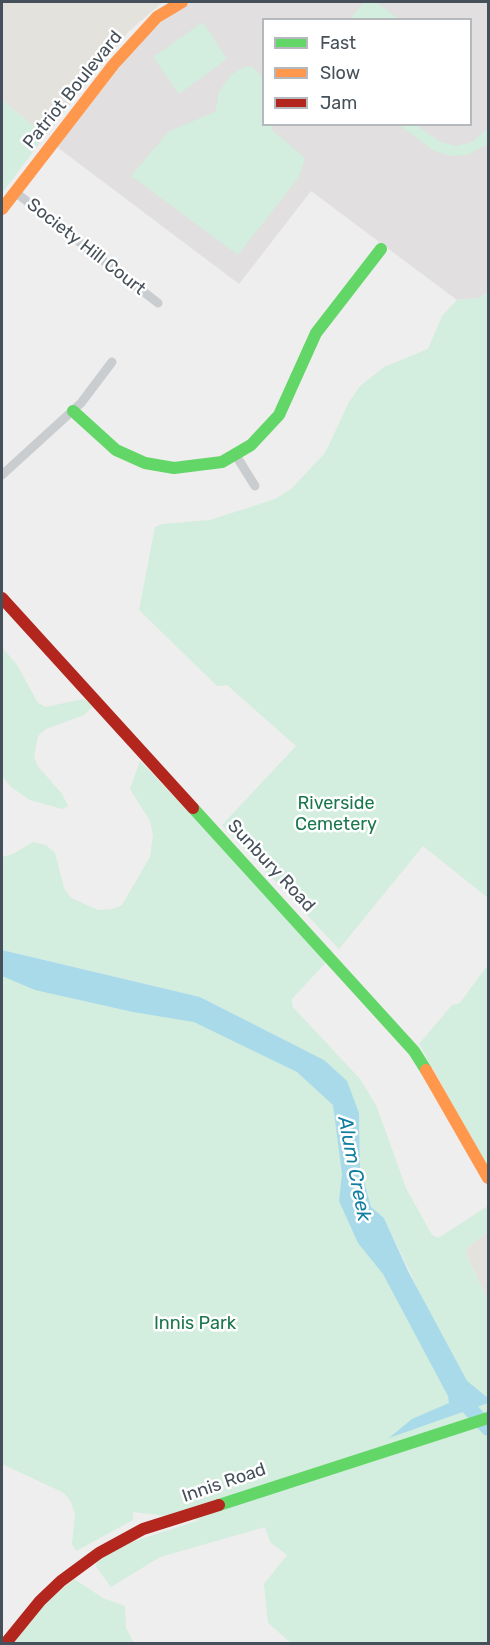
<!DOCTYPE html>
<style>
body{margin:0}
#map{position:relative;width:490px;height:1645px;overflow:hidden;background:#efeeee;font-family:Rubik,sans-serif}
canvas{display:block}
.frame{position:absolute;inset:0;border:3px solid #46505a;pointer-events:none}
.legend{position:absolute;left:262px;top:18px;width:210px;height:108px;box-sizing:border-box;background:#fff;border:2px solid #b5b9bd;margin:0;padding:8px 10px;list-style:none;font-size:18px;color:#46505a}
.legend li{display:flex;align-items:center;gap:12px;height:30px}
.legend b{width:30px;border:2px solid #b5b9bd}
</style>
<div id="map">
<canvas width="490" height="1645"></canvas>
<div class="frame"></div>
<ul class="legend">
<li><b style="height:8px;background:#63d668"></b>Fast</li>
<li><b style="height:8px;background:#ff974d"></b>Slow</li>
<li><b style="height:8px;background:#b3261e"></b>Jam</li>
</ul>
</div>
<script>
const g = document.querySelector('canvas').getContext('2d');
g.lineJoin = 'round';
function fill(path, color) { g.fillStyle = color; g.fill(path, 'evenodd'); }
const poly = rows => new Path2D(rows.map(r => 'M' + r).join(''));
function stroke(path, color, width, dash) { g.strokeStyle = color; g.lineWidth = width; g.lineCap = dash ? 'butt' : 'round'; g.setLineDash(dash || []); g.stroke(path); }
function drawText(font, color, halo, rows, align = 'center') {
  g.font = font + ' Rubik,sans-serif'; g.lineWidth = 5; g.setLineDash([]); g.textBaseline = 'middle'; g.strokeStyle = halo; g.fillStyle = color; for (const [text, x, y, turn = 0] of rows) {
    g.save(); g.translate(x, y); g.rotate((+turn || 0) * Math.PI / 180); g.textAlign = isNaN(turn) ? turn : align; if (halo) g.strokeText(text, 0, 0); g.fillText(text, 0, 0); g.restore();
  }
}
const commercial = poly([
 [2,2,163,2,129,31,45,136,2,100],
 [488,1232,488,1301,466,1254,468,1247]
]);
const education = poly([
 [191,2,488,2,488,292,479,298,457,300,311,191,239,284,57,147,138,44,162,21],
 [264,20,470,20,470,124,264,124]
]);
const green = poly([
 [364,2,376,2,399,19,350,19],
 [203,22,227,59,179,94,153,57],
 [244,67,252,67,263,77,264,124,273,125,271,129,305,158,299,177,238,255,131,176,169,131,215,112,219,91,232,74],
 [2,100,45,136,2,193],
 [399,125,416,125,441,142,457,146,472,142,488,128,488,144,468,155,451,156,434,151],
 [488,292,488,898,423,846,339,949,222,825,296,746,227,685,217,686,139,610,155,527,162,524,210,520,275,499,291,489,325,453,349,402,360,386,384,367,428,349,442,316,457,300,479,298],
 [2,647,17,665,38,703,46,707,83,699,91,703,92,707,84,715,46,729,38,736,34,757,37,765,62,794,68,806,62,809,30,800,11,787,2,776],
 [140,761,330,958,292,999,292,1006,360,1079,376,1105,406,1188,432,1235,438,1238,488,1206,488,1232,468,1247,466,1254,488,1301,488,1643,291,1643,268,1623,264,1584,287,1555,270,1542,265,1527,160,1557,111,1587,96,1567,97,1560,119,1546,200,1520,133,1512,133,1520,76,1551,72,1544,75,1515,71,1502,64,1493,2,1464,2,962,108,986,311,1063,342,1106,366,1232,426,1306,384,1218,371,1207,360,1166,359,1113,324,1060,200,997,2,950,2,857,13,854,33,842,46,845,55,853,64,888,71,898,98,910,113,909,122,905,150,857,153,835,150,821,130,789],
 [488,965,488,1167,419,1044,452,1005,459,1004],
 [74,1579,103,1598,125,1606,126,1628,134,1643,10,1644,41,1607]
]);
const water = poly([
 [2,950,200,997,324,1060,347,1081,359,1113,360,1166,371,1207,384,1218,408,1271,467,1381,488,1398,488,1403,389,1438,412,1419,449,1403,448,1396,383,1274,358,1243,339,1201,342,1174,333,1105,297,1072,194,1022,133,1012,35,990,2,976]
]);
const river = poly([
 [457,1395,488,1428]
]);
const street = poly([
 [15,192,158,303],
 [235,454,255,486],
 [2,475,81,403,112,362]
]);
const fast = poly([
 [73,411,116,450,145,463,174,468,222,462,251,445,279,415,316,333,381,249],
 [193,808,414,1051,426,1070],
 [219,1505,488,1418]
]);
const slow = poly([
 [2,209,114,64,157,17,182,2],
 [426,1070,488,1178]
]);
const jam = poly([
 [2,598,193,808],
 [5,1644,40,1601,61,1581,99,1553,143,1529,219,1505]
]);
const streetNames = [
 ["Patriot Boulevard",73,90,-51],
 ["Society Hill Court",86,247,38],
 ["Sunbury Road",271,866,47],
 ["Innis Road",224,1483,-19]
];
const parkNames = [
 ["Riverside",336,804],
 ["Cemetery",336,825],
 ["Innis Park",195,1324]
];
const waterNames = [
 ["Alum Creek",354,1169,79]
];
fill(commercial, '#e4e2dc');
fill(education, '#e1dfe0');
fill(green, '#d3edde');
fill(water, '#a9daea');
stroke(river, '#a9daea', 15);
stroke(street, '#cacdcf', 9);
stroke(fast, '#63d668', 12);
stroke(slow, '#ff974d', 12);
stroke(jam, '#b3261e', 12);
drawText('18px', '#46505a', '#fff', streetNames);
drawText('18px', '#1a774c', '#fff', parkNames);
drawText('italic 20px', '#127fa1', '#fff', waterNames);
</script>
